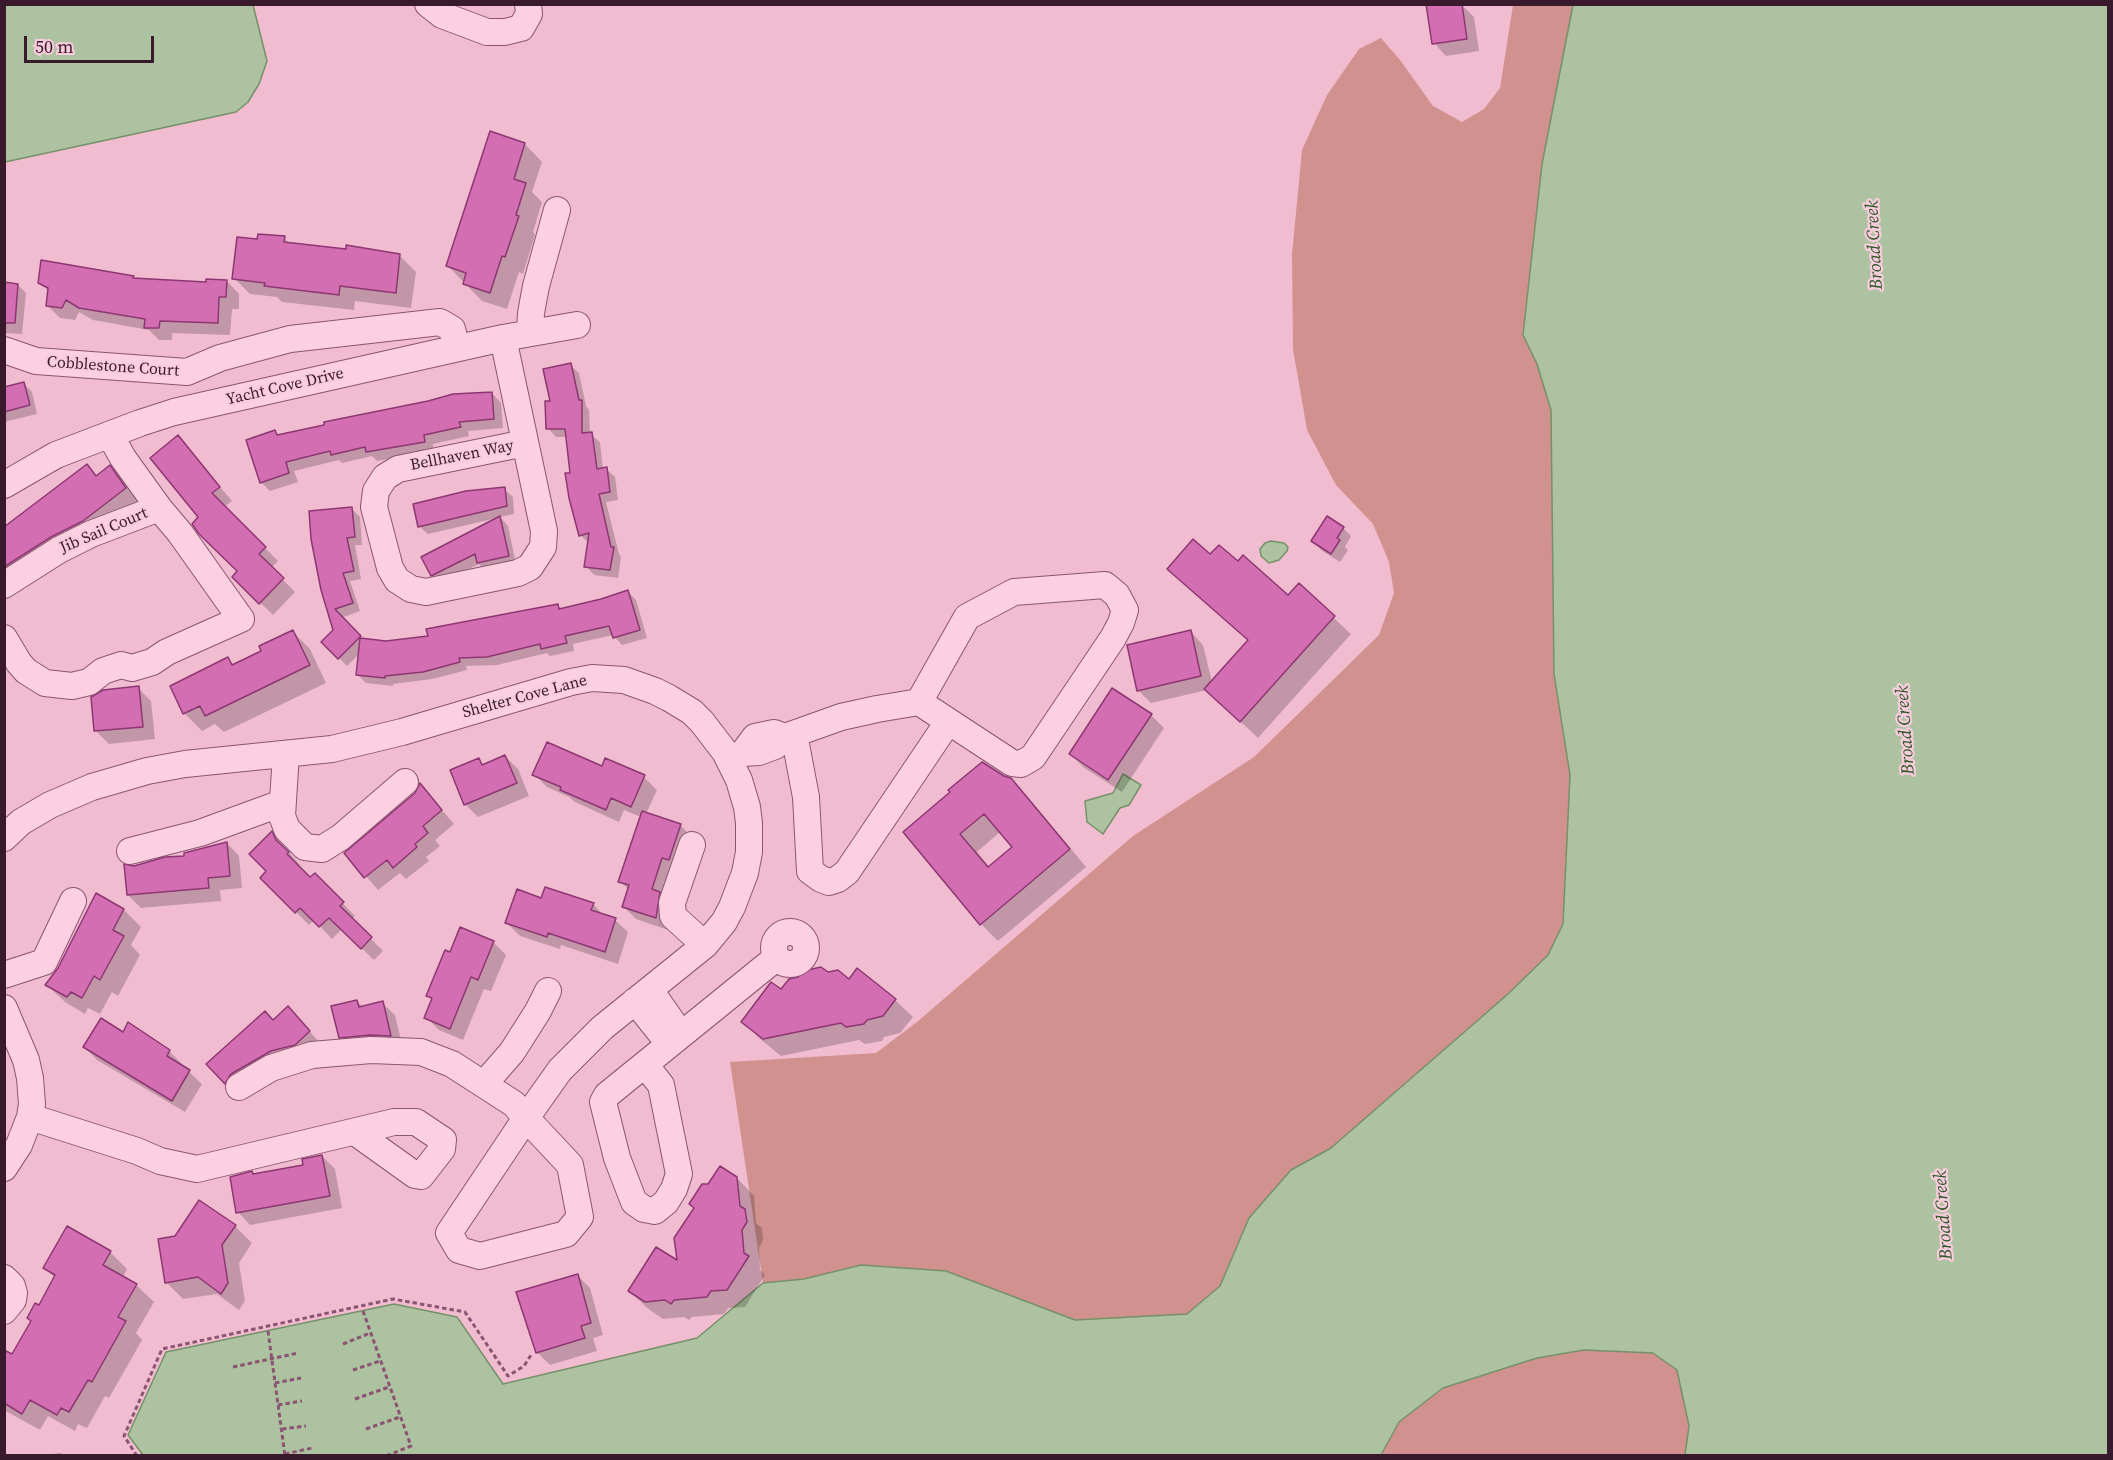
<!DOCTYPE html>
<style>
body{margin:0}
#map{position:relative;width:2113px;height:1460px;overflow:hidden;background:#f2bcd0;font-family:"Source Serif 4",serif}
canvas{display:block}
.frame{position:absolute;inset:0;border:6px solid #391a2c;pointer-events:none}
.scale{position:absolute;left:24px;top:36px;width:130px;height:27px;box-sizing:border-box;border:3px solid #391a2c;border-top:0;padding-left:8px;font-size:18px;line-height:21px;white-space:nowrap;color:#391a2c;-webkit-text-stroke:4px #f9ccdd;paint-order:stroke}
</style>
<div id="map">
<canvas width="2113" height="1460"></canvas>
<div class="frame"></div>
<div class="scale">50 m</div>
</div>
<script>
const g = document.querySelector('canvas').getContext('2d');
g.lineJoin = 'round';
function fill(path, color) { g.fillStyle = color; g.fill(path, 'evenodd'); }
const poly = rows => new Path2D(rows.map(r => 'M' + r).join(''));
function stroke(path, color, width, dash) { g.strokeStyle = color; g.lineWidth = width; g.lineCap = dash ? 'butt' : 'round'; g.setLineDash(dash || []); g.stroke(path); }
function drawText(font, color, halo, rows, align = 'center') {
  g.font = font + ' "Source Serif 4",serif'; g.lineWidth = 4.5; g.setLineDash([]); g.textBaseline = 'middle'; g.strokeStyle = halo; g.fillStyle = color; for (const [text, x, y, turn = 0] of rows) {
    g.save(); g.translate(x, y); g.rotate((+turn || 0) * Math.PI / 180); g.textAlign = isNaN(turn) ? turn : align; if (halo) g.strokeText(text, 0, 0); g.fillText(text, 0, 0); g.restore();
  }
}
const green = poly([
 [1513,5,1573,5,1542,164,1523,335,1537,364,1551,410,1554,674,1570,775,1563,924,1548,955,1508,994,1331,1148,1291,1170,1249,1218,1220,1286,1187,1314,1075,1320,946,1271,804,1279,763,1283,730,1062,876,1053,917,1022,1133,836,1254,757,1379,635,1394,593,1389,562,1373,524,1336,485,1307,430,1293,349,1292,254,1302,150,1327,95,1359,49,1381,38,1400,60,1433,106,1462,122,1484,109,1500,88],
 [1584,1350,1653,1353,1677,1370,1689,1426,1685,1455,1381,1456,1399,1422,1444,1388,1537,1358]
]);
const water = poly([
 [4,5,253,5,267,61,259,84,248,102,236,112,5,162,4,5],
 [1573,5,2108,5,2108,1455,1685,1455,1689,1426,1677,1370,1653,1353,1584,1350,1537,1358,1443,1388,1399,1422,1381,1455,143,1455,128,1435,166,1352,394,1304,457,1317,503,1384,697,1338,763,1283,804,1279,861,1265,946,1271,1075,1320,1187,1314,1220,1286,1249,1218,1291,1170,1331,1148,1508,994,1548,955,1563,924,1570,775,1554,674,1551,410,1537,364,1523,335,1542,164,1573,5],
 [1271,541,1284,543,1288,547,1287,551,1279,560,1269,563,1261,556,1260,549,1265,543,1271,541],
 [1123,774,1141,785,1129,805,1120,808,1103,834,1087,822,1085,801,1113,793,1123,774]
]);
const shadow = poly([
 [1426,4,1461,4,1474,17,1479,51,1446,56,1434,43,1428,7],
 [525,144,542,162,532,192,542,202,533,232,535,235,523,274,519,272,507,309,482,301,448,266],
 [284,238,291,245,400,256,416,272,411,308,355,301,354,310,282,302,277,297,250,294,234,278,258,241],
 [133,277,136,280,207,283,227,281,239,294,239,309,232,309,230,335,172,333,172,340,159,340,149,330,93,320,79,312,75,320,60,318,47,305,49,292,40,282],
 [4,284,18,285,26,293,22,334,4,333],
 [570,365,579,373,586,406,589,410,590,434,600,442,603,469,606,469,615,477,618,500,606,502,619,554,621,557,618,578,594,575,586,566,589,543,580,535,567,437,556,437,548,428,551,402],
 [24,384,32,392,37,414,4,422,4,389],
 [492,393,501,403,503,428,468,431,469,436,433,444,434,451,377,461,372,456,342,463,339,460,294,471,298,482,270,491,261,482,275,432,279,436],
 [178,437,232,501,224,507,278,561,271,568,295,592,273,615,234,577,239,572,200,517],
 [87,466,97,476,110,467,127,484,143,506,4,570,4,529],
 [504,489,513,497,514,514,500,517,508,526,516,564,486,571,479,564,440,583,432,575,497,518,428,534,419,526],
 [352,509,360,517,362,545,355,545,361,579,350,581,360,611,341,618,363,640,386,643,429,638,558,606,561,610,602,600,628,592,636,600,647,638,622,645,613,635,573,644,574,651,550,656,547,653,497,665,466,666,467,670,432,679,393,684,393,686,366,683,358,675,360,653,347,666,323,642,335,630,322,590],
 [1343,528,1351,536,1345,547,1348,550,1340,562,1321,550,1313,541],
 [1211,556,1238,563,1289,597,1299,586,1351,634,1258,738,1207,690,1151,703,1138,690,1191,632,1203,645,1212,682,1249,641],
 [293,632,310,649,326,683,224,732,215,724,202,731,184,713,228,659,235,666,263,652],
 [138,688,151,701,155,739,109,744,96,731],
 [1151,715,1164,728,1122,792,1083,767,1071,754],
 [505,756,518,769,529,796,478,817,465,804,478,760,484,765],
 [602,768,644,777,657,790,646,814,680,825,693,838,672,906,668,930,636,919,623,906,629,890,620,881,641,817,624,810,619,822,575,802,569,797,547,787,534,774],
 [1003,777,1010,779,1028,797,1086,867,998,941,981,924,905,832],
 [1001,831,1014,847,990,868,977,852],
 [420,785,454,824,435,840,440,846,426,857,429,861,406,879,400,873,378,890,346,853,416,794],
 [272,833,300,865,298,868,310,880,315,875,355,916,352,919,383,951,374,960,342,929,332,939,314,920,309,925,262,878,268,871],
 [227,843,239,856,242,888,220,890,221,901,141,908,128,895,134,867,186,857],
 [97,895,124,910,141,927,131,945,140,955,118,996,112,992,100,1014,88,1008,85,1014,65,1002,47,985,59,969],
 [542,900,593,904,604,916,615,920,628,932,618,964,561,945,560,949,520,936,507,923],
 [493,942,506,955,491,991,484,989,463,1040,439,1030,426,1017,433,1000,428,995,451,954],
 [857,970,895,1000,913,1017,900,1033,884,1037,882,1041,865,1044,859,1040,781,1056,760,1039,743,1022,781,992,828,974,849,981],
 [357,1001,363,1007,382,1003,395,1015,403,1048,353,1050,340,1037],
 [273,1021,300,1021,322,1045,238,1095,209,1064],
 [123,1034,169,1051,182,1064,181,1066,189,1072,202,1084,185,1112,97,1060,85,1047],
 [322,1156,335,1169,342,1208,250,1225,238,1212,254,1175,305,1166],
 [737,1178,754,1196,756,1223,762,1228,763,1240,759,1248,760,1270,765,1275,745,1307,728,1308,724,1314,692,1317,689,1320,684,1317,663,1319,647,1308,630,1291,678,1263],
 [235,1226,252,1243,239,1263,245,1301,239,1310,217,1294,183,1299,166,1282],
 [110,1252,127,1269,123,1277,136,1285,154,1302,136,1333,142,1340,109,1398,105,1396,87,1428,78,1424,75,1431,48,1416,40,1430,4,1410,4,1355,12,1356,55,1278,45,1268],
 [577,1275,590,1288,603,1335,593,1338,597,1351,550,1365,537,1352],
 [61,1453,64,1456,34,1456]
]);
const building = poly([
 [1426,4,1462,4,1467,39,1432,44,1426,4],
 [490,131,525,143,514,179,526,183,516,215,519,216,505,257,502,256,490,293,463,284,466,273,446,266,490,131],
 [258,234,285,236,284,242,346,249,346,245,400,254,396,293,340,286,339,295,264,286,265,283,232,279,237,237,257,239,258,234],
 [41,260,134,276,133,278,206,282,206,279,227,280,226,297,219,297,218,323,160,321,159,328,144,328,145,319,79,308,66,300,62,308,46,306,48,288,38,283,41,260],
 [4,282,18,284,15,323,4,323,4,282],
 [571,363,579,400,582,400,582,433,592,432,597,469,607,467,610,492,599,494,611,547,614,547,610,570,584,567,589,533,579,536,569,498,565,473,570,473,565,429,546,429,545,401,550,401,543,369,571,363],
 [24,382,30,405,4,412,4,387,24,382],
 [492,392,494,419,459,422,461,427,424,435,425,442,366,452,365,447,331,455,330,451,286,462,289,473,260,483,246,440,275,430,277,435,324,425,324,422,428,401,453,394,492,392],
 [178,435,220,487,212,493,266,547,259,554,284,578,259,604,232,577,237,571,199,534,192,524,198,517,150,458,178,435],
 [87,464,96,476,110,465,126,488,83,521,51,537,4,567,4,527,87,464],
 [505,487,507,506,418,527,413,504,466,491,505,487],
 [352,507,355,537,347,538,354,571,343,573,353,603,335,609,361,636,338,659,321,642,333,630,321,590,311,539,309,511,352,507],
 [500,516,509,556,477,563,475,554,431,576,421,557,500,516],
 [1327,516,1344,527,1337,538,1340,540,1331,554,1311,541,1327,516],
 [1193,539,1210,554,1219,545,1238,561,1243,555,1288,595,1299,583,1335,616,1240,722,1204,689,1248,640,1167,569,1193,539],
 [628,590,640,630,613,638,609,626,565,636,567,643,541,649,540,644,487,657,459,658,460,662,423,672,385,676,385,678,356,675,360,638,386,641,428,636,426,629,558,604,559,609,601,599,628,590],
 [293,630,310,665,205,716,200,706,183,714,170,686,228,657,232,665,261,651,259,646,293,630],
 [1191,630,1201,676,1137,691,1127,645,1191,630],
 [139,686,143,727,94,731,91,697,103,690,139,686],
 [1112,688,1152,714,1108,780,1069,754,1112,688],
 [547,742,602,766,605,758,645,775,631,807,611,798,606,810,560,790,561,787,532,775,547,742],
 [505,755,517,783,464,805,450,770,479,758,482,765,505,755],
 [982,762,1004,776,1011,778,1070,849,980,925,903,832,950,792,948,790,982,762],
 [984,814,1012,847,988,867,960,834,984,814],
 [420,783,442,810,423,826,428,833,415,844,417,847,393,868,387,860,364,878,344,853,415,793,420,783],
 [642,811,681,824,669,860,662,858,652,889,660,892,656,918,622,907,629,885,618,882,642,811],
 [272,831,276,840,289,852,287,854,310,877,315,873,344,902,340,906,372,937,361,949,329,918,319,927,300,908,295,913,260,878,266,871,249,854,272,831],
 [227,842,230,876,208,878,209,888,127,895,124,864,134,866,165,857,184,856,184,853,227,842],
 [545,887,594,903,591,910,616,918,605,952,548,933,547,937,505,923,517,889,541,898,545,887],
 [96,893,124,909,113,930,124,936,100,980,94,976,82,998,71,992,67,997,45,985,58,968,96,893],
 [460,927,494,941,478,980,471,977,450,1029,424,1018,432,998,426,996,445,950,450,952,460,927],
 [821,967,828,972,838,970,849,979,857,968,896,999,883,1016,867,1020,864,1024,846,1027,841,1023,763,1039,741,1022,771,982,781,989,789,979,798,977,803,971,821,967],
 [357,1000,359,1007,383,1001,391,1036,370,1035,339,1038,331,1006,357,1000],
 [288,1006,310,1031,295,1045,271,1051,231,1074,225,1084,206,1064,265,1011,273,1020,288,1006],
 [101,1018,123,1032,128,1022,170,1050,167,1056,190,1070,172,1101,83,1047,101,1018],
 [322,1155,330,1196,236,1213,230,1177,252,1171,253,1174,303,1165,302,1159,322,1155],
 [720,1166,737,1177,740,1206,745,1209,747,1222,742,1230,744,1253,749,1256,727,1290,711,1291,707,1297,674,1300,671,1304,665,1300,645,1302,628,1291,656,1247,677,1260,674,1238,694,1208,689,1204,702,1184,708,1184,720,1166],
 [199,1200,236,1225,222,1245,228,1283,221,1294,198,1277,165,1283,158,1239,175,1236,199,1200],
 [67,1226,111,1251,103,1265,137,1284,118,1317,126,1321,92,1382,88,1380,69,1412,61,1408,57,1415,30,1400,22,1414,4,1403,4,1350,12,1354,31,1321,27,1318,35,1303,39,1305,55,1275,43,1268,67,1226],
 [578,1274,591,1323,581,1326,585,1338,536,1353,516,1292,578,1274]
]);
const path = poly([
 [363,1311,411,1446,386,1456],
 [268,1331,285,1456],
 [343,1344,370,1333],
 [233,1367,298,1353],
 [353,1370,380,1361],
 [275,1383,301,1378],
 [355,1399,389,1387],
 [278,1405,302,1401],
 [282,1429,306,1426],
 [366,1429,400,1417],
 [285,1454,312,1448],
 [137,1456,124,1436,162,1349,393,1299,465,1312,508,1376,524,1366,531,1355]
]);
const minor = poly([
 [428,4,442,15,487,32,505,32,521,28,529,14,528,4],
 [530,333,531,313,536,286,557,210],
 [503,338,544,531,543,547,530,567,518,573,426,592,411,589,397,580,390,568,374,507,376,491,385,477,398,469,525,443],
 [4,350,36,361,187,372,220,358,290,339,440,322,452,329,457,348],
 [4,485,56,455,140,423,174,412,503,338,577,325],
 [4,585,59,550,91,534,159,508,123,458,110,435],
 [4,638,19,663,26,671,45,683,72,686,89,682,103,671,121,665,132,668,152,662,167,652,241,619,180,533,159,508],
 [794,734,806,797,810,871,821,879,829,882,838,879,847,872,948,722],
 [785,737,841,717,877,709,919,702,1012,763,1021,764,1033,757,1113,638,1121,623,1125,610,1117,595,1105,585,1014,592,967,617,919,702],
 [286,754,282,816,287,829,305,847,322,849,341,837,405,782],
 [729,759,743,753,759,752,775,746,785,737,774,733,755,737,743,753],
 [4,838,21,822,50,805,92,787,147,771,185,764,332,749,402,732,571,682,592,678,624,680,655,691,669,698,692,712,702,722,725,752,739,780,747,807,749,823,749,852,745,873,732,907,724,922,705,945,602,1028,560,1070,526,1118,449,1233,459,1250,480,1256,566,1234,580,1217,570,1165,526,1118,514,1104,452,1064,421,1052,371,1050,312,1055,271,1068,239,1087],
 [692,845,672,903,673,916,705,945],
 [130,851,200,833,282,803],
 '774 948a16 16 0 1 1 32 0a16 16 0 1 1-32 0Z',
 [4,975,44,962,73,901],
 [635,1001,663,1036,675,1040,675,1026,650,990],
 [4,1008,26,1060,30,1078,32,1104,30,1117,19,1145,4,1168],
 [646,1066,661,1085,679,1174,674,1189,666,1202,655,1211,644,1209,634,1202,617,1158,603,1102,607,1095,776,958],
 [484,1084,512,1052,538,1011,548,991],
 [30,1117,137,1151,160,1161,197,1169,394,1122,416,1122,443,1140,442,1149,421,1176,415,1175,355,1132],
 [4,1278,12,1286,14,1293,13,1300,4,1311]
]);
const streetNames = [
 ["Cobblestone Court",113,367,4],
 ["Yacht Cove Drive",285,387,-13],
 ["Bellhaven Way",462,456,-11],
 ["Jib Sail Court",104,531,-23],
 ["Shelter Cove Lane",525,697,-15]
];
const waterNames = [
 ["Broad Creek",1875,245,-93],
 ["Broad Creek",1906,730,-94],
 ["Broad Creek",1944,1215,-94]
];
fill(green, '#d1918f');
fill(water, '#adc2a0');
stroke(water, '#759167', 1.5);
fill(shadow, '#0003');
fill(building, '#d46eb2');
stroke(building, '#8c3772', 1.5);
stroke(minor, '#8b5472', 28);
stroke(path, '#8b5472', 3, [4.5, 3]);
stroke(minor, '#fcd0e1', 26);
drawText('16px', '#391a2c', '#f9ccdd', streetNames);
drawText('italic 18px', '#2f5a28', '#f9ccdd', waterNames);
</script>
